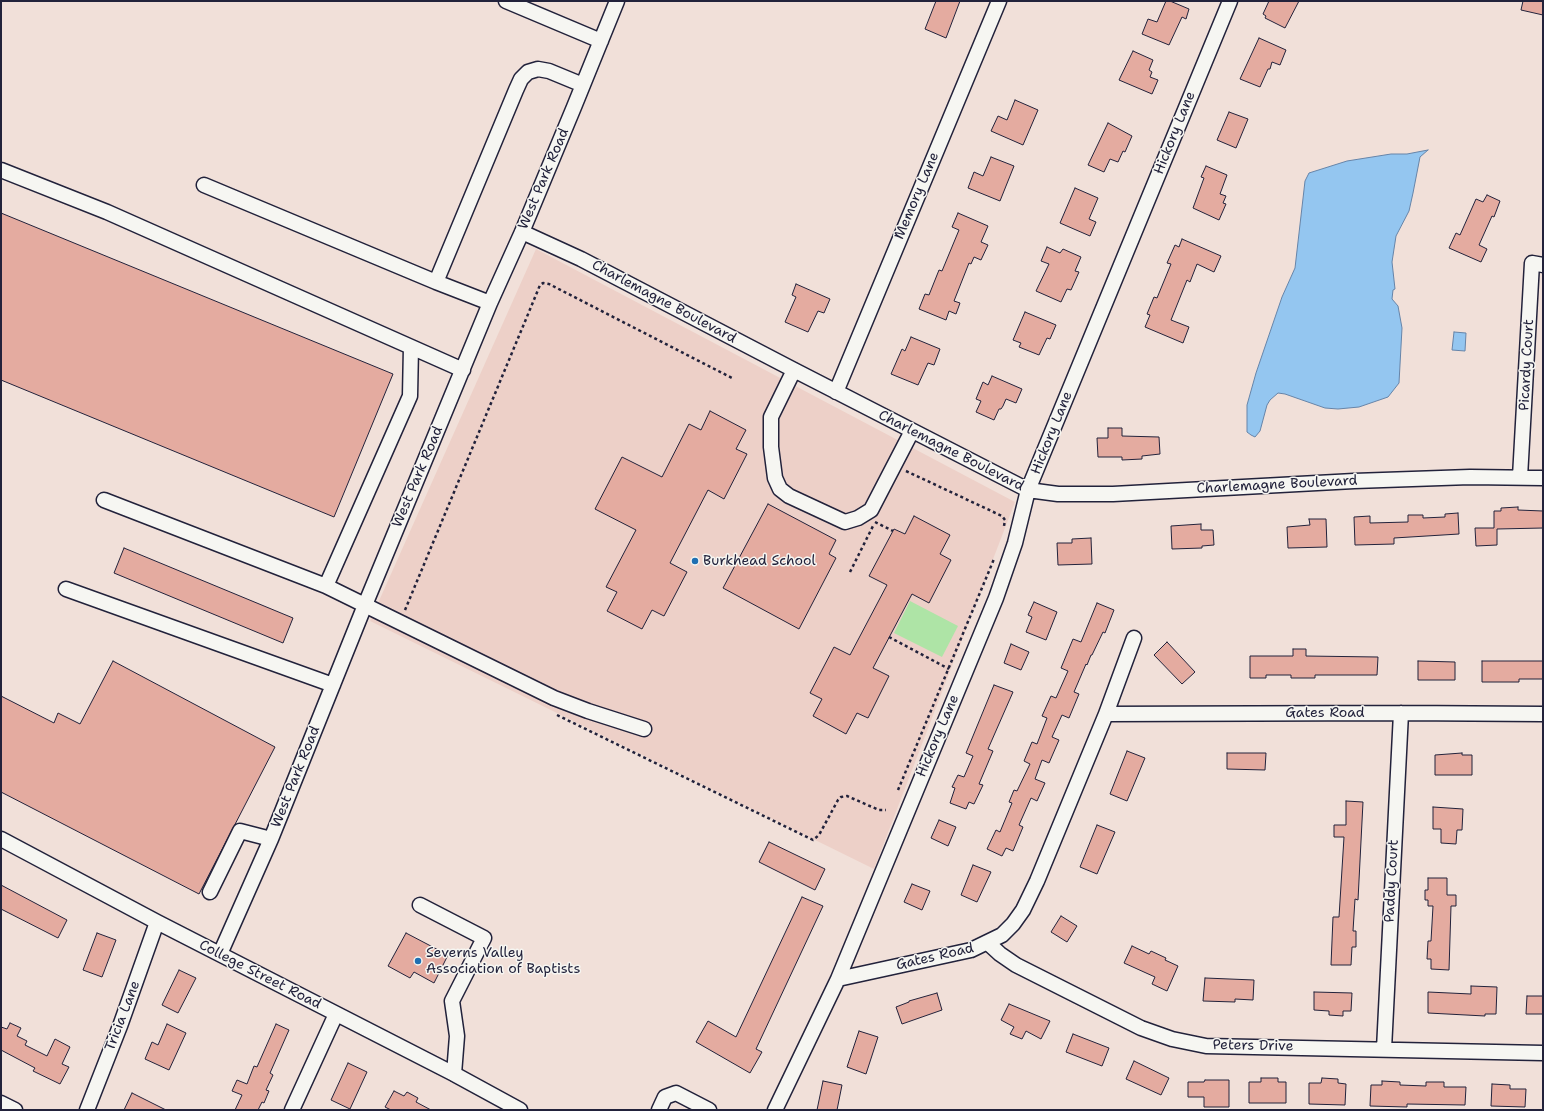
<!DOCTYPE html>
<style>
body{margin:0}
#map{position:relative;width:1544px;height:1111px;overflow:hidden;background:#f1e0d9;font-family:"Shantell Sans",sans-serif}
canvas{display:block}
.frame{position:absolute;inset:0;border:2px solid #22223b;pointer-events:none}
</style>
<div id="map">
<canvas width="1544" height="1111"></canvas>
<div class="frame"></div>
</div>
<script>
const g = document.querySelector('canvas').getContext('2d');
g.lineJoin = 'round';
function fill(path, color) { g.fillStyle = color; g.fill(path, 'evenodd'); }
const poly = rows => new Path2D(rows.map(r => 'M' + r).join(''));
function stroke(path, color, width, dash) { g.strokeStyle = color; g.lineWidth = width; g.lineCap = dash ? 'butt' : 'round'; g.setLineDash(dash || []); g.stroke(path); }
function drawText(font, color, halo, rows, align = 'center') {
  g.font = font + ' "Shantell Sans",sans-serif'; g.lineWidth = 3; g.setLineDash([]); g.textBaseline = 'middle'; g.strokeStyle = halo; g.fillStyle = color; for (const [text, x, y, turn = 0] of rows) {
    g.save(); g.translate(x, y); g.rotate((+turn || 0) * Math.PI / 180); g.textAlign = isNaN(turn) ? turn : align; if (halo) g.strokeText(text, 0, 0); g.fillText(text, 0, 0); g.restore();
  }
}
const built = poly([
 [536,249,1015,502,874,869,370,621]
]);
const green = poly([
 [910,601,958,626,942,657,894,633]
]);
const water = poly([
 [1428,150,1420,157,1413,193,1409,211,1396,236,1392,262,1395,289,1393,290,1392,299,1398,306,1402,328,1399,383,1388,397,1359,407,1338,409,1325,408,1285,394,1278,393,1270,400,1267,405,1260,431,1255,437,1251,435,1247,432,1247,405,1256,373,1282,297,1295,268,1305,181,1309,173,1347,161,1391,154,1407,154,1428,150],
 [1454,332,1466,333,1465,351,1452,350,1454,332]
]);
const building = poly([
 [936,1,960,1,946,38,925,29,936,1],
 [1166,1,1170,1,1189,9,1186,19,1182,17,1169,45,1142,34,1148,19,1157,22,1166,1],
 [1269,1,1299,1,1285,28,1265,18,1266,16,1263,14,1269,1],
 [1523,1,1543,1,1543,15,1521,10,1523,1],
 [1259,38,1286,50,1280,65,1272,62,1270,69,1268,69,1260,87,1240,79,1259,38],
 [1133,51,1153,60,1149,70,1152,72,1150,77,1158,80,1152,94,1119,80,1133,51],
 [1015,100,1038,110,1023,145,991,131,998,116,1007,120,1015,100],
 [1229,112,1248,119,1236,148,1217,140,1229,112],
 [1108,123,1132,136,1125,152,1123,151,1118,162,1110,159,1104,172,1088,165,1108,123],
 [991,157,1014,166,1000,201,968,188,974,172,983,176,991,157],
 [1206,166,1227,175,1220,194,1226,196,1223,203,1226,204,1219,220,1193,208,1204,178,1201,177,1206,166],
 [1075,188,1098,198,1089,219,1096,222,1090,236,1060,223,1075,188],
 [1487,195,1500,201,1494,217,1492,216,1479,245,1487,249,1481,262,1449,248,1456,233,1460,235,1476,199,1483,202,1487,195],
 [1,213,393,374,334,517,1,380,1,213],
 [958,213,988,226,981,242,988,245,981,260,974,257,971,264,969,263,954,301,960,303,956,314,949,311,946,320,919,309,925,294,929,295,939,270,942,271,959,230,952,227,958,213],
 [1182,239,1221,256,1214,272,1197,264,1190,282,1187,280,1171,320,1189,327,1183,343,1145,327,1150,315,1147,314,1154,297,1157,298,1171,264,1167,263,1175,245,1179,247,1182,239],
 [1047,247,1060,253,1063,249,1081,257,1075,271,1079,272,1071,290,1067,289,1061,302,1036,291,1049,264,1041,261,1047,247],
 [796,284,830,299,824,313,818,311,808,332,785,322,796,297,792,295,796,284],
 [1025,312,1056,325,1050,339,1047,338,1039,355,1019,347,1021,343,1013,340,1025,312],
 [911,337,940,349,934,365,928,363,918,385,891,374,902,349,905,351,911,337],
 [992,376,1022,389,1016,403,1006,399,1003,406,1001,409,999,409,994,420,976,412,981,401,976,399,983,382,988,385,992,376],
 [710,411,746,430,736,449,747,454,724,499,708,490,670,563,687,572,664,616,652,610,642,629,607,611,617,592,606,587,636,530,595,509,622,457,662,477,689,424,701,430,710,411],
 [1108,428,1122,428,1122,436,1159,437,1160,454,1142,456,1142,459,1122,460,1122,457,1098,457,1097,438,1108,438,1108,428],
 [768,504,836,540,829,554,836,558,799,629,723,588,768,504],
 [1518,507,1518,510,1543,511,1543,528,1497,529,1497,545,1476,546,1475,528,1494,528,1494,511,1501,511,1501,508,1518,507],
 [1458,513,1459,534,1394,538,1394,544,1355,545,1354,517,1370,516,1370,523,1408,522,1408,515,1423,515,1423,518,1445,517,1445,514,1458,513],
 [914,516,950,535,940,554,951,560,929,603,912,594,873,668,889,676,868,718,857,713,846,734,813,716,822,699,810,693,834,647,850,655,887,585,869,576,894,529,905,534,914,516],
 [1309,519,1326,519,1327,547,1288,548,1287,527,1310,525,1309,519],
 [1201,524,1201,530,1213,530,1214,545,1202,546,1202,548,1172,549,1171,526,1201,524],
 [1091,538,1092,564,1058,565,1057,543,1072,543,1072,539,1091,538],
 [124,548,293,618,283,643,114,573,124,548],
 [1034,602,1057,612,1046,640,1026,632,1032,617,1028,615,1034,602],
 [1097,603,1114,610,1105,633,1103,632,1092,655,1091,655,1087,665,1086,664,1074,692,1079,694,1069,718,1062,715,1052,737,1059,740,1049,763,1042,760,1035,779,1045,783,1037,801,1031,798,1019,825,1023,827,1013,851,1006,848,1002,856,987,849,996,830,1000,832,1012,803,1009,802,1014,790,1017,791,1030,764,1024,761,1032,742,1037,744,1047,718,1042,716,1051,696,1056,698,1068,671,1061,668,1073,639,1081,642,1097,603],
 [1167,642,1195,672,1182,684,1154,655,1167,642],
 [1011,644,1029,652,1021,670,1004,663,1011,644],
 [1293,649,1306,649,1306,656,1378,657,1377,675,1315,675,1315,678,1291,678,1291,675,1266,675,1266,678,1250,678,1250,656,1293,656,1293,649],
 [113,661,275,747,199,894,1,792,1,696,54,723,58,713,80,724,113,661],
 [1418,661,1455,662,1455,680,1418,680,1418,661],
 [1482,661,1543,661,1543,679,1519,679,1519,682,1482,682,1482,661],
 [994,685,1013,692,988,749,993,751,979,784,983,785,974,804,969,802,966,809,950,803,955,788,952,787,958,775,964,777,973,756,966,753,994,685],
 [1127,751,1145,758,1127,801,1110,794,1127,751],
 [1227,753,1266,753,1265,770,1227,769,1227,753],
 [1462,753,1462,755,1472,755,1472,775,1435,775,1435,755,1462,753],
 [1346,801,1363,802,1358,900,1355,899,1353,931,1356,931,1356,947,1352,947,1351,965,1331,965,1333,917,1339,917,1344,837,1334,837,1334,825,1346,825,1346,801],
 [1433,807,1463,809,1462,830,1457,830,1456,844,1441,843,1441,829,1433,829,1433,807],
 [939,820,956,827,948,846,931,838,939,820],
 [1097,825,1115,832,1097,874,1080,867,1097,825],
 [769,842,825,869,815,890,759,862,769,842],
 [973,865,991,872,977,902,961,895,973,865],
 [1428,878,1447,878,1447,895,1456,895,1456,906,1451,906,1449,970,1431,969,1431,959,1427,959,1428,941,1431,941,1433,906,1428,906,1428,900,1425,900,1425,890,1428,890,1428,878],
 [912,884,930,891,922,910,904,902,912,884],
 [1,885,67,920,58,938,1,909,1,885],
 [802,897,823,906,756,1049,762,1052,750,1073,696,1042,708,1021,736,1037,802,897],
 [1061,916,1077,926,1067,942,1051,932,1061,916],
 [97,933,116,940,102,977,83,970,97,933],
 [406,933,448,955,434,983,414,972,410,978,388,966,406,933],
 [1132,946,1149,954,1151,951,1166,958,1165,960,1178,966,1167,991,1152,984,1155,977,1124,963,1132,946],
 [179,970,196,978,178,1013,162,1005,179,970],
 [1205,978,1254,980,1253,1000,1235,999,1235,1002,1203,1001,1205,978],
 [1471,986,1497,987,1496,1014,1485,1014,1485,1016,1428,1013,1428,992,1471,994,1471,986],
 [1314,992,1352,993,1351,1011,1343,1011,1343,1016,1329,1015,1329,1011,1314,1010,1314,992],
 [937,993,942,1010,902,1024,896,1007,909,1002,909,1001,937,993],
 [1527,996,1543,996,1543,1014,1526,1014,1527,996],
 [1009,1004,1050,1021,1041,1039,1026,1031,1022,1039,1010,1034,1014,1027,1001,1020,1009,1004],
 [10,1023,21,1028,17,1036,27,1041,25,1045,47,1056,55,1039,70,1047,62,1064,69,1067,60,1084,33,1071,35,1068,1,1050,1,1027,7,1029,10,1023],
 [167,1024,186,1033,169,1070,145,1059,152,1042,158,1045,167,1024],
 [276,1024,289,1030,270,1073,273,1075,266,1090,269,1091,264,1103,262,1102,258,1110,235,1110,242,1095,232,1091,237,1080,247,1084,254,1066,257,1067,276,1024],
 [859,1031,878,1037,866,1074,847,1067,859,1031],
 [1073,1034,1109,1048,1102,1066,1066,1052,1073,1034],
 [1134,1061,1169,1078,1161,1095,1126,1079,1134,1061],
 [348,1063,367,1072,350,1109,331,1100,348,1063],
 [1261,1078,1278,1078,1278,1082,1286,1082,1286,1103,1249,1103,1249,1082,1261,1082,1261,1078],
 [1322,1078,1338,1079,1338,1083,1346,1084,1345,1105,1309,1104,1309,1083,1321,1083,1322,1078],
 [1205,1080,1229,1080,1229,1107,1204,1107,1204,1097,1188,1097,1188,1082,1204,1082,1205,1080],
 [823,1081,842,1085,837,1110,817,1110,823,1081],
 [1382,1081,1400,1082,1400,1085,1426,1086,1426,1082,1444,1082,1444,1087,1466,1087,1465,1105,1407,1104,1407,1107,1370,1106,1371,1085,1382,1085,1382,1081],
 [1492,1084,1510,1085,1510,1089,1526,1089,1525,1107,1491,1106,1492,1084],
 [394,1091,404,1096,407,1092,418,1098,416,1102,431,1110,391,1110,385,1107,394,1091],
 [132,1093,166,1110,124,1110,132,1093]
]);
const path = poly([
 [906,471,1002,516,1005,520,1004,526],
 [875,522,893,531],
 [850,572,874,524],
 [405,610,531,307,540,285,543,283,549,284,732,378],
 [889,637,949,669],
 [557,715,813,840,819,835,838,800,841,797,847,796,879,810,886,810],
 [898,790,994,559]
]);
const minor = poly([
 [506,1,601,41],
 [1,170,107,212,463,370],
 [204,185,436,282],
 [522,232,581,259,794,370,1028,490,1058,494,1113,494,1354,481,1470,477,1543,478],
 [490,303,436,282,516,90,521,79,528,72,538,69,549,71,583,85],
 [411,347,410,396,326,586,554,698,588,711,644,729],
 [794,370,771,417,771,447,775,478,780,489,789,496,845,522,858,518,871,510,912,431],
 [836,392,999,1],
 [1520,477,1532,263,1543,265],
 [104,500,326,586],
 [66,589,333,685],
 [1106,714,1134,638],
 [1,839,157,922,454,1074,520,1110],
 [210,892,240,831,271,839],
 [420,905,484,938,452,1001,457,1036,454,1074],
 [988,943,1000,954,1016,965,1141,1028,1172,1039,1206,1046,1543,1053],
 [220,954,271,839,365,605,490,303,522,232,574,107,617,1],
 [838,979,996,598,1015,543,1028,490,1230,1],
 [1384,1049,1401,713],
 [1,1103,15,1110],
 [87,1110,120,1026,157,922],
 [292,1110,336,1014],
 [659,1110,665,1097,676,1093,709,1110],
 [775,1110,838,979,971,950,1002,935,1013,924,1023,910,1037,881,1106,714,1401,713,1543,714]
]);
const markers = [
 [695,561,4,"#1f6fb2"],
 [418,961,4,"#1f6fb2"]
];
const streetNames = [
 ["Hickory Lane",1175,133,-68],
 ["West Park Road",544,179,-67],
 ["Memory Lane",917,196,-67],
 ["Charlemagne Boulevard",664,302,28],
 ["Picardy Court",1527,365,-87],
 ["Hickory Lane",1052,433,-68],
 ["Charlemagne Boulevard",951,451,27],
 ["West Park Road",418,477,-67],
 ["Charlemagne Boulevard",1277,485,-3],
 ["Gates Road",1325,713],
 ["Hickory Lane",938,736,-67],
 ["West Park Road",296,777,-68],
 ["Paddy Court",1392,881,-87],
 ["Gates Road",935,957,-13],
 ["College Street Road",260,975,27],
 ["Tricia Lane",123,1016,-69],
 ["Peters Drive",1253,1046,1]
];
const poiNames = [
 ["Burkhead School",703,561],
 ["Severns Valley",426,953],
 ["Association of Baptists",426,969]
];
fill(built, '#edd0c8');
fill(green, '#aee4a6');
fill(water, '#94c6f0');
stroke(water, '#6684a8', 1);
fill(building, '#e4aba0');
stroke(building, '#22223b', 1);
stroke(minor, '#22223b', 17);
stroke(path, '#22223b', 2.5, [3, 3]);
stroke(minor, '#f6f6f2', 14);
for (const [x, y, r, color] of markers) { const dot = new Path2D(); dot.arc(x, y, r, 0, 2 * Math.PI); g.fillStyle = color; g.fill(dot); stroke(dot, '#f6f6f2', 1.5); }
drawText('14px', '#22223b', '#f6f6f2', streetNames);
drawText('14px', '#22223b', '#f6f6f2', poiNames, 'left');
</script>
